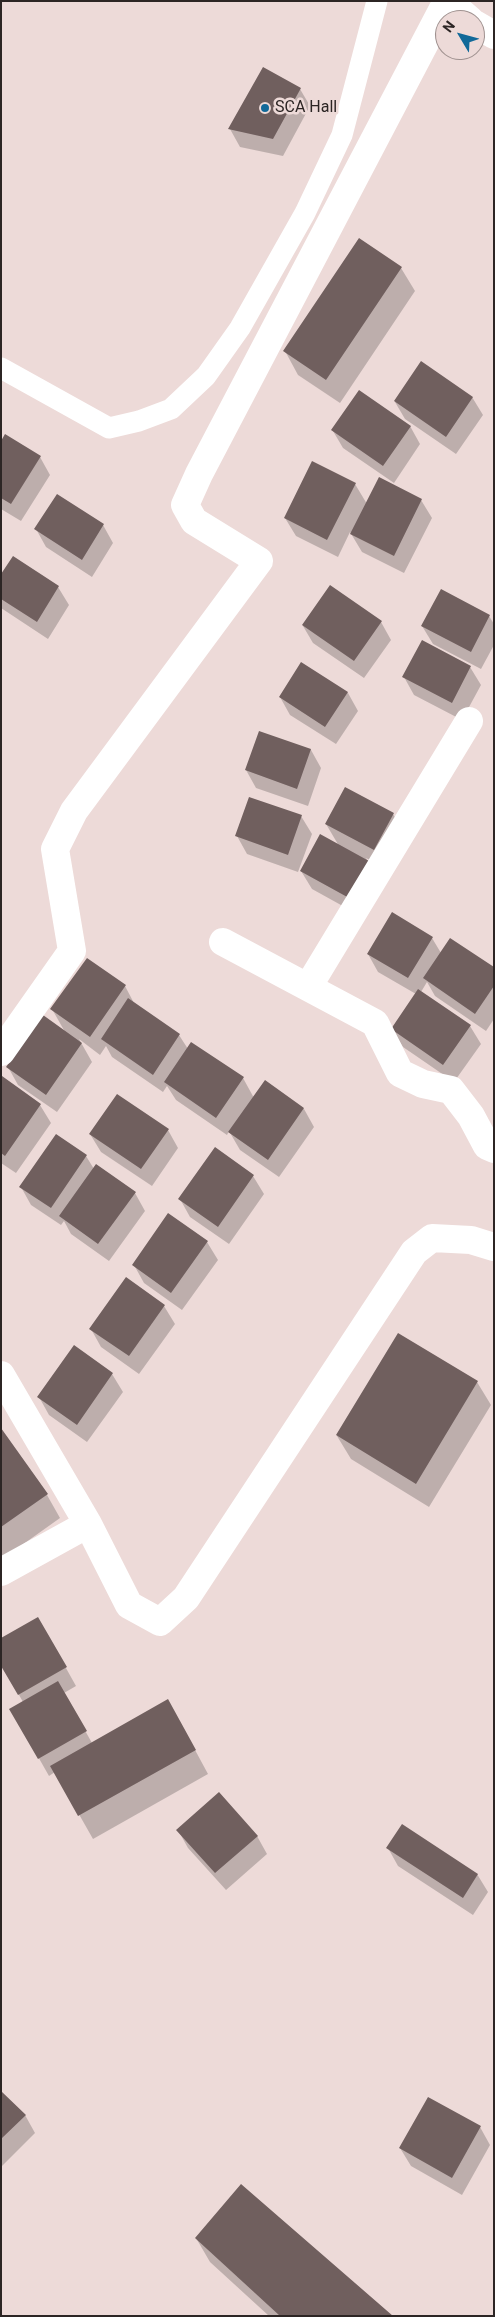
<!DOCTYPE html>
<style>
body{margin:0}
#map{position:relative;width:495px;height:2317px;overflow:hidden;background:#eddad8;font-family:Roboto,sans-serif}
canvas{display:block}
.frame{position:absolute;inset:0;border:2px solid #2c2524;pointer-events:none}
.north{position:absolute;left:435px;top:10px;width:50px;height:50px;box-sizing:border-box;background:#eddad8;border:1px solid #a09290;border-radius:50%;rotate:307deg;font-size:14px;font-weight:700;line-height:20px;text-align:center;color:#2c2524}
.north::after{content:'';display:block;margin:auto;width:18px;height:22px;background:#116999;clip-path:polygon(50% 0,100% 100%,50% 72%,0 100%)}
</style>
<div id="map">
<canvas width="495" height="2317"></canvas>
<div class="frame"></div>
<div class="north">N</div>
</div>
<script>
const g = document.querySelector('canvas').getContext('2d');
g.lineJoin = 'round';
function fill(path, color) { g.fillStyle = color; g.fill(path, 'evenodd'); }
const poly = rows => new Path2D(rows.map(r => 'M' + r).join(''));
function stroke(path, color, width, dash) { g.strokeStyle = color; g.lineWidth = width; g.lineCap = dash ? 'butt' : 'round'; g.setLineDash(dash || []); g.stroke(path); }
function drawText(font, color, halo, rows, align = 'center') {
  g.font = font + ' Roboto,sans-serif'; g.lineWidth = 5; g.setLineDash([]); g.textBaseline = 'middle'; g.strokeStyle = halo; g.fillStyle = color; for (const [text, x, y, turn = 0] of rows) {
    g.save(); g.translate(x, y); g.rotate((+turn || 0) * Math.PI / 180); g.textAlign = isNaN(turn) ? turn : align; if (halo) g.strokeText(text, 0, 0); g.fillText(text, 0, 0); g.restore();
  }
}
const shadow = poly([
 [300,89,310,106,283,156,240,147,230,129],
 [401,268,415,291,340,403,298,375,285,351],
 [472,397,483,415,456,454,405,419,395,402],
 [410,426,420,444,394,483,343,448,333,431],
 [1,443,40,457,50,475,21,521,1,509],
 [355,484,367,504,421,500,432,518,404,573,362,552,350,532,338,557,296,536,285,518],
 [103,525,113,543,92,577,46,547,36,529],
 [13,558,58,587,69,605,48,639,1,608,1,576],
 [489,616,494,624,494,645,481,669,433,644,422,626],
 [381,622,391,640,364,678,313,643,303,626],
 [302,664,348,693,358,711,336,744,290,715,280,697],
 [470,667,481,685,462,720,414,695,404,677],
 [260,732,311,750,321,768,308,806,256,788,246,770],
 [393,814,404,832,385,868,366,858,378,879,359,915,312,889,301,871,339,846,326,824],
 [301,816,312,834,298,872,247,854,237,836],
 [392,914,432,938,441,953,494,969,494,1019,486,1031,435,996,427,982,421,992,470,1026,481,1044,454,1082,403,1047,392,1029,416,994,378,972,368,954],
 [125,986,135,1005,179,1035,188,1049,243,1078,254,1098,266,1082,304,1109,314,1127,279,1177,240,1150,229,1131,227,1135,176,1100,167,1086,163,1092,112,1057,106,1046,100,1055,79,1039,92,1062,57,1112,18,1085,8,1067,65,1032,52,1009],
 [2,1078,40,1105,51,1123,16,1173,1,1163],
 [168,1130,178,1148,152,1186,101,1152,90,1134],
 [86,1156,94,1169,135,1193,145,1211,109,1261,71,1234,64,1221,61,1225,31,1205,21,1187],
 [253,1176,264,1194,229,1244,190,1217,180,1199],
 [207,1242,218,1260,182,1310,144,1283,134,1265],
 [164,1306,175,1324,139,1374,101,1347,91,1329],
 [112,1374,123,1392,87,1442,49,1415,39,1397],
 [477,1382,491,1405,429,1507,351,1459,337,1436],
 [1,1430,47,1495,60,1518,1,1560],
 [38,1618,76,1686,64,1693,92,1743,181,1724,208,1774,93,1839,55,1772,49,1776,11,1709,23,1702,1,1663],
 [178,1830,257,1836,267,1854,226,1890,188,1848],
 [388,1848,477,1874,488,1892,473,1915,398,1866],
 [1,2092,25,2115,35,2133,1,2167],
 [480,2127,490,2145,462,2195,411,2166,400,2148],
 [196,2238,391,2316,269,2316,210,2262]
]);
const building = poly([
 [263,67,301,88,273,139,228,129],
 [359,238,402,267,326,380,283,351],
 [421,361,473,397,446,437,394,401],
 [359,390,411,426,383,466,331,430],
 [5,434,41,456,11,504,1,498,1,441],
 [312,461,356,483,327,540,284,518],
 [379,477,422,499,394,556,350,534],
 [57,494,104,524,82,560,34,529],
 [13,556,59,586,37,622,1,599,1,574],
 [330,585,382,621,354,661,302,625],
 [441,589,490,615,471,652,421,626],
 [422,640,471,666,452,703,402,677],
 [301,662,348,692,325,727,279,697],
 [259,731,311,749,297,789,245,770],
 [345,787,394,813,374,850,325,824],
 [249,797,302,815,288,855,235,836],
 [320,834,369,861,349,898,300,871],
 [392,912,433,937,408,978,367,954],
 [450,938,494,967,494,986,475,1014,423,978],
 [87,958,126,985,90,1037,50,1009],
 [418,989,471,1025,443,1065,391,1029],
 [128,998,180,1034,153,1075,101,1039],
 [43,1015,82,1043,46,1095,6,1067],
 [191,1042,244,1077,216,1118,164,1082],
 [2,1076,41,1104,5,1156,1,1153],
 [265,1080,304,1108,268,1160,228,1132],
 [117,1094,169,1129,141,1169,89,1134],
 [56,1134,87,1155,51,1208,19,1187],
 [215,1147,254,1175,218,1227,178,1199],
 [96,1164,136,1192,98,1244,59,1216],
 [168,1213,208,1241,171,1293,132,1265],
 [126,1277,165,1305,129,1356,89,1329],
 [398,1333,478,1381,416,1484,336,1435],
 [74,1345,113,1373,77,1425,37,1397],
 [1,1428,48,1494,1,1527],
 [38,1617,67,1667,18,1695,1,1666,1,1638],
 [58,1681,87,1731,38,1759,9,1709],
 [168,1699,196,1750,78,1816,50,1766],
 [219,1792,258,1836,215,1873,176,1830],
 [402,1824,478,1874,463,1898,386,1848],
 [1,2091,26,2115,1,2139],
 [428,2097,481,2126,452,2178,399,2148],
 [241,2184,393,2316,280,2316,195,2238]
]);
const lane = poly([
 [1,368,109,428,139,421,171,409,206,376,240,328,305,213,342,135,377,1]
]);
const street = poly([
 [448,1,470,20],
 [475,24,494,35],
 [223,942,375,1023,400,1073,423,1084,451,1090,471,1116,487,1146,494,1149],
 [308,987,469,721],
 [1,1052,72,951,55,849,74,811,259,561,194,521,185,505,199,474,447,1],
 [1,1375,88,1524,1,1572],
 [88,1524,129,1605,160,1622,186,1598,414,1252,432,1238,471,1240,494,1247]
]);
const markers = [
 [265,108,5,"#116999"]
];
const poiNames = [
 ["SCA Hall",275,108]
];
fill(shadow, '#0003');
fill(building, '#705f5e');
stroke(lane, '#fff', 21);
stroke(street, '#fff', 28);
for (const [x, y, r, color] of markers) { const dot = new Path2D(); dot.arc(x, y, r, 0, 2 * Math.PI); g.fillStyle = color; g.fill(dot); stroke(dot, '#eddad8', 2); }
drawText('16px', '#2c2524', '#eddad8', poiNames, 'left');
</script>
